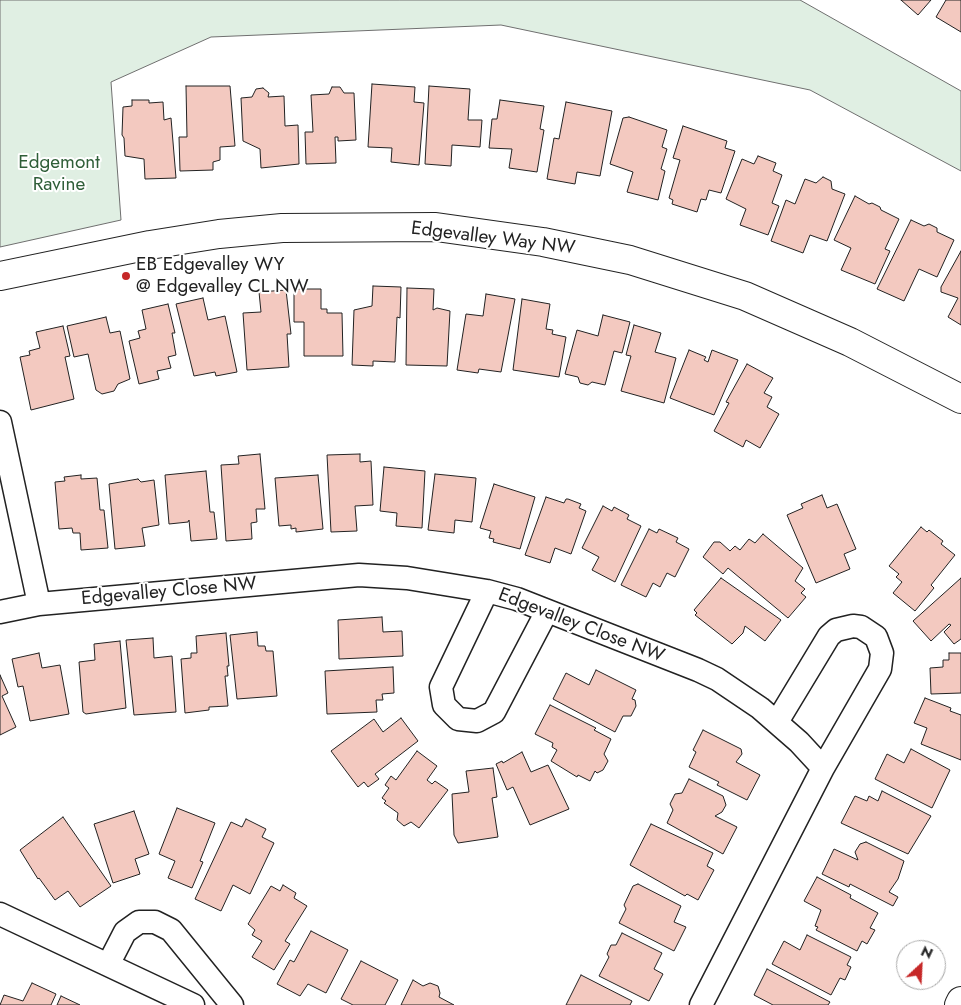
<!DOCTYPE html>
<style>
body{margin:0}
#map{position:relative;width:961px;height:1005px;overflow:hidden;background:#fff;font-family:Jost,sans-serif}
canvas{display:block}
.north{position:absolute;left:896px;top:940px;width:50px;height:50px;box-sizing:border-box;background:#fff;border:1px solid #a7a7a7;border-radius:50%;rotate:25deg;font-size:14px;font-weight:700;line-height:20px;text-align:center;color:#222}
.north::after{content:'';display:block;margin:auto;width:18px;height:22px;background:#c62828;clip-path:polygon(50% 0,100% 100%,50% 72%,0 100%)}
</style>
<div id="map">
<canvas width="961" height="1005"></canvas>
<div class="north">N</div>
</div>
<script>
const g = document.querySelector('canvas').getContext('2d');
g.lineJoin = 'round';
function fill(path, color) { g.fillStyle = color; g.fill(path, 'evenodd'); }
const poly = rows => new Path2D(rows.map(r => 'M' + r).join(''));
function stroke(path, color, width, dash) { g.strokeStyle = color; g.lineWidth = width; g.lineCap = dash ? 'butt' : 'round'; g.setLineDash(dash || []); g.stroke(path); }
function drawText(font, color, halo, rows, align = 'center') {
  g.font = font + ' Jost,sans-serif'; g.lineWidth = 4; g.setLineDash([]); g.textBaseline = 'middle'; g.strokeStyle = halo; g.fillStyle = color; for (const [text, x, y, turn = 0] of rows) {
    g.save(); g.translate(x, y); g.rotate((+turn || 0) * Math.PI / 180); g.textAlign = isNaN(turn) ? turn : align; if (halo) g.strokeText(text, 0, 0); g.fillText(text, 0, 0); g.restore();
  }
}
const green = poly([
 [0,0,800,0,961,91,961,171,810,90,501,25,211,37,111,82,121,220,0,247,0,0]
]);
const building = poly([
 [901,0,931,0,918,15,901,0],
 [946,0,961,0,961,32,936,17,946,0],
 [372,84,415,87,414,102,424,103,419,165,391,162,392,148,368,147,372,84],
 [186,86,230,86,235,146,220,147,220,160,213,162,213,170,180,171,179,137,187,137,186,86],
 [429,86,470,89,468,120,482,120,480,147,452,145,451,166,425,164,429,86],
 [332,87,340,87,344,93,354,93,356,140,338,141,338,137,335,137,336,163,306,164,305,132,313,132,311,95,329,94,332,87],
 [263,88,269,93,268,97,284,96,285,126,298,125,299,164,261,168,260,149,243,141,241,98,252,97,256,89,263,88],
 [132,100,149,100,149,103,163,102,164,120,171,118,176,178,145,179,144,159,125,156,124,138,122,135,123,107,132,106,132,100],
 [500,100,544,106,540,129,544,130,537,172,509,168,512,149,489,148,492,119,497,119,500,100],
 [566,102,612,111,600,176,577,172,575,184,547,179,554,138,559,139,566,102],
 [629,117,667,130,662,147,667,149,661,169,665,171,658,200,627,192,633,172,610,164,623,118,629,117],
 [683,126,727,141,725,148,735,151,721,193,709,190,706,200,701,199,697,212,672,204,673,200,669,198,680,160,673,158,683,126],
 [758,156,776,163,773,171,782,175,772,203,779,206,768,235,740,225,746,209,726,199,742,159,754,164,758,156],
 [823,177,831,181,832,189,845,194,827,241,810,235,803,253,771,241,786,200,795,204,805,179,816,183,823,177],
 [855,196,869,204,872,203,880,207,881,210,899,219,885,249,890,251,875,284,841,270,851,248,834,240,855,196],
 [911,220,924,226,929,224,937,228,937,232,954,240,937,277,919,269,904,301,877,289,911,220],
 [961,251,961,325,948,317,958,298,941,292,941,287,961,251],
 [373,286,401,287,400,318,397,317,395,362,373,361,373,366,352,365,354,310,372,306,373,286],
 [407,288,434,289,433,310,437,308,450,311,447,366,406,365,407,288],
 [294,289,321,289,321,309,327,309,327,313,342,313,343,356,304,356,304,322,294,322,294,289],
 [286,290,291,334,287,334,289,367,247,370,243,313,261,312,259,292,286,290],
 [486,294,515,299,501,372,479,369,478,373,457,370,466,314,483,316,486,294],
 [203,298,208,320,225,316,237,372,216,376,215,372,194,376,176,304,203,298],
 [522,299,550,304,546,329,553,330,552,334,566,337,559,377,513,370,522,299],
 [168,304,175,333,172,333,176,355,168,357,171,368,157,371,159,379,139,384,129,341,140,338,138,331,146,329,142,310,168,304],
 [603,315,630,322,622,353,614,351,605,385,592,382,588,385,580,383,578,377,565,374,577,330,598,336,603,315],
 [106,317,110,333,120,331,130,379,118,384,114,391,102,394,96,390,88,354,74,357,67,326,106,317],
 [634,325,661,333,655,352,676,358,664,403,621,391,631,356,626,355,634,325],
 [63,326,70,356,65,357,74,399,31,410,20,357,30,355,29,351,40,348,36,332,63,326],
 [689,350,706,357,704,360,708,362,712,350,738,360,714,415,670,398,689,350],
 [747,364,773,378,764,393,772,397,767,407,779,414,760,448,746,440,743,447,714,431,729,403,726,402,747,364],
 [260,454,265,509,256,509,257,522,251,523,252,539,226,541,221,465,239,464,238,456,260,454],
 [360,454,360,462,371,461,373,505,355,506,357,531,331,532,327,455,360,454],
 [384,467,425,471,422,528,396,526,397,513,380,511,384,467],
 [206,471,210,512,214,512,217,539,191,541,189,520,188,522,169,524,165,475,206,471],
 [435,474,476,478,472,522,455,520,454,533,428,530,435,474],
 [81,475,81,479,97,478,100,510,104,510,108,548,81,550,80,533,73,533,72,528,59,529,55,482,65,481,64,477,81,475],
 [318,475,323,529,296,532,296,528,291,529,291,525,279,526,275,478,318,475],
 [138,479,141,482,154,480,159,525,142,528,145,546,115,549,109,484,138,479],
 [494,484,535,497,520,549,493,542,494,539,489,538,491,531,480,528,494,484],
 [822,495,827,508,837,504,856,549,844,554,850,569,816,583,787,515,803,508,801,504,822,495],
 [546,497,564,503,566,499,568,499,581,504,579,508,586,511,571,554,555,548,550,563,525,555,546,497],
 [603,506,612,511,614,507,629,515,627,519,641,526,615,582,592,570,599,557,582,548,603,506],
 [921,527,927,532,929,530,943,541,941,544,955,555,931,585,934,588,915,611,893,593,902,582,896,577,899,574,889,566,921,527],
 [649,529,657,533,659,529,678,538,676,542,689,549,675,577,667,573,660,587,653,583,646,597,621,585,649,529],
 [763,534,803,568,795,581,805,589,801,593,806,597,788,618,728,568,723,574,703,557,714,542,720,542,730,551,735,546,740,550,749,539,755,543,763,534],
 [721,578,781,620,765,641,745,626,743,633,732,644,695,615,697,613,694,610,721,578],
 [961,578,961,639,954,644,944,632,951,625,949,624,931,641,913,621,961,578],
 [382,617,383,632,402,631,403,656,339,659,338,620,382,617],
 [257,632,258,646,265,646,266,651,273,651,277,696,237,699,230,635,257,632],
 [226,633,229,666,227,666,228,676,225,676,228,706,209,707,209,710,185,713,181,659,191,658,191,653,197,653,196,636,226,633],
 [153,638,154,658,172,656,176,712,134,715,126,640,153,638],
 [120,641,126,708,86,714,83,712,79,662,95,660,94,644,120,641],
 [39,653,42,668,60,665,69,714,30,721,23,686,18,687,12,659,39,653],
 [949,653,961,653,961,693,931,694,930,668,943,667,943,660,949,660,949,653],
 [393,667,394,693,382,694,383,700,376,700,377,712,327,714,325,671,393,667],
 [596,670,636,690,632,699,635,700,636,706,631,716,623,716,615,732,553,699,566,673,589,685,596,670],
 [0,675,8,693,2,696,16,727,0,735,0,675],
 [925,698,951,708,950,711,961,715,961,760,921,744,927,728,914,723,925,698],
 [550,705,596,728,594,730,611,739,604,754,608,761,603,770,597,773,595,771,590,781,578,775,577,777,551,761,557,750,552,747,553,743,535,734,550,705],
 [401,718,418,741,375,774,379,779,368,787,364,782,358,787,331,751,374,719,383,732,401,718],
 [703,730,741,749,742,754,736,762,760,775,747,800,717,785,719,782,689,767,696,752,693,750,703,730],
 [911,749,950,770,932,808,875,779,887,754,904,763,911,749],
 [417,751,437,766,427,780,432,784,435,781,448,790,419,828,411,822,404,826,397,820,398,813,384,803,386,801,382,798,389,788,385,785,391,776,396,780,417,751],
 [522,752,531,772,548,765,569,809,530,825,513,787,507,790,496,764,502,761,503,763,522,752],
 [493,768,497,797,492,798,498,837,458,843,454,835,452,794,469,792,466,771,493,768],
 [689,779,723,796,726,805,722,812,715,816,737,827,723,854,667,823,673,810,670,804,675,794,682,793,689,779],
 [882,791,931,816,908,854,841,823,855,796,867,801,869,796,878,801,882,791],
 [177,808,215,823,200,861,203,862,192,888,168,878,175,861,159,854,177,808],
 [134,811,149,854,135,859,140,874,113,883,94,824,134,811],
 [63,817,111,886,80,907,68,891,55,900,39,878,38,879,20,850,63,817],
 [246,819,266,829,262,837,274,843,250,894,233,885,221,911,195,899,231,822,242,827,246,819],
 [651,824,713,853,707,866,714,870,698,900,687,894,685,896,630,865,651,824],
 [866,842,904,861,898,879,889,892,898,897,893,906,850,884,849,887,822,874,834,849,858,860,855,852,860,844,866,842],
 [817,877,851,895,850,898,878,913,870,928,875,930,867,944,862,941,857,951,816,930,818,927,815,926,821,910,804,901,817,877],
 [638,884,681,906,674,922,686,927,674,951,619,923,626,909,624,905,633,886,638,884],
 [283,885,296,893,294,898,307,906,285,941,290,944,274,970,252,957,262,941,252,935,255,930,248,924,271,886,280,891,283,885],
 [311,931,348,950,326,993,308,984,300,996,277,984,290,960,294,962,311,931],
 [622,933,662,953,654,969,663,974,649,1001,599,976,609,957,607,954,611,945,616,945,622,933],
 [807,935,851,957,847,965,851,967,845,980,840,978,831,995,772,964,784,941,800,950,807,935],
 [361,961,398,980,385,1005,353,1005,341,999,361,961],
 [767,969,830,1002,828,1005,773,1005,754,995,767,969],
 [581,975,632,1001,630,1005,566,1005,581,975],
 [413,980,423,986,430,983,438,986,440,993,439,997,454,1005,401,1005,413,980],
 [32,983,56,994,51,1005,0,1005,4,995,23,1001,32,983],
 [61,996,80,1005,57,1005,61,996]
]);
const minor = poly([
 [0,422,39,604],
 [487,591,441,687,444,705,458,719,477,721,494,712,547,611],
 [0,612,39,604,359,575,407,578,487,591,517,599,698,670,717,679,760,708,799,742,823,768,701,1005],
 [777,722,829,636,836,630,853,626,861,627,876,637,882,653,880,669,823,768],
 [0,914,193,1005],
 [108,965,125,932,139,922,155,922,171,930,232,1005]
]);
const tertiary = poly([
 [0,276,150,245,219,234,282,228,436,227,543,242,630,260,745,296,850,342,961,399],
 [959,1005,961,1001]
]);
const markers = [
 [126,276,5,"#c62828"]
];
const parkNames = [
 ["Edgemont",59,163],
 ["Ravine",59,185]
];
const streetNames = [
 ["Edgevalley Way NW",493,239,7],
 ["Edgevalley Close NW",169,592,-5],
 ["Edgevalley Close NW",581,626,21]
];
const poiNames = [
 ["EB Edgevalley WY",136,265],
 ["@ Edgevalley CL NW",136,287]
];
fill(green, '#e0efe3');
stroke(green, '#6f6f6f', 1);
fill(building, '#f3c9c0');
stroke(building, '#222', 1);
stroke(minor, '#222', 25);
stroke(tertiary, '#222', 30);
stroke(minor, '#fff', 22);
stroke(tertiary, '#fff', 28);
for (const [x, y, r, color] of markers) { const dot = new Path2D(); dot.arc(x, y, r, 0, 2 * Math.PI); g.fillStyle = color; g.fill(dot); stroke(dot, '#fff', 2); }
drawText('19px', '#2f5e38', '#fff', parkNames);
drawText('19px', '#222', '#fff', streetNames);
drawText('19px', '#222', '#fff', poiNames, 'left');
</script>
